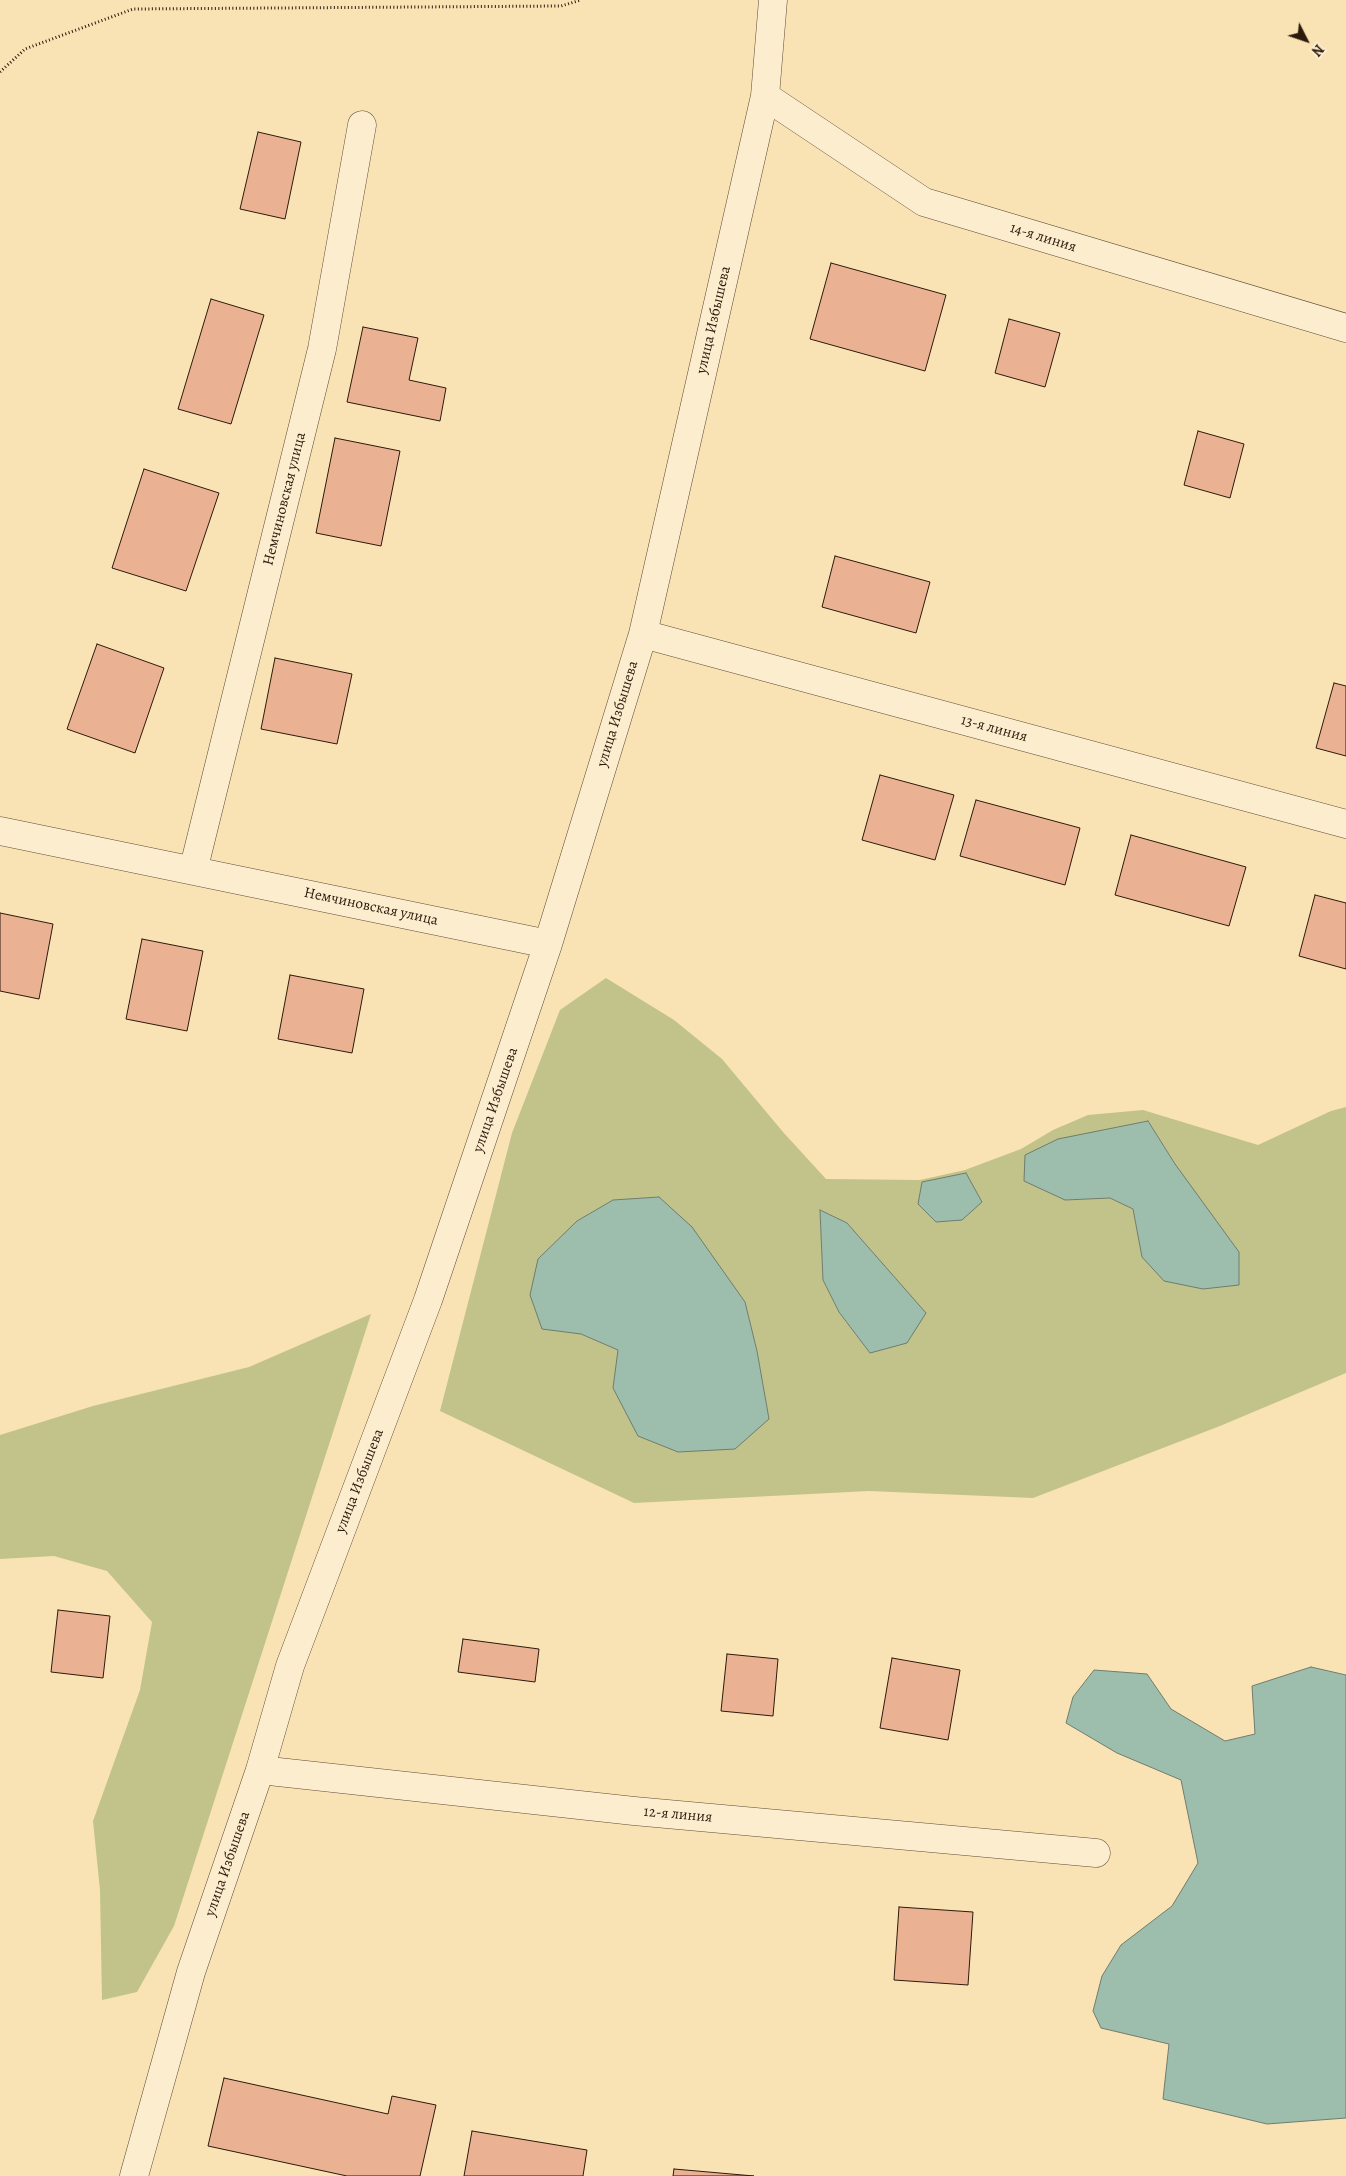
<!DOCTYPE html>
<meta charset="utf-8">
<style>
body{margin:0}
#map{position:relative;width:1346px;height:2176px;overflow:hidden;background:#f9e3b4;font-family:Alegreya,serif}
canvas{display:block}
.north{position:absolute;left:1281px;top:15px;width:50px;height:50px;-webkit-text-stroke:4px #fbedce;paint-order:stroke;rotate:131deg;font-size:14px;font-weight:700;line-height:20px;text-align:center;color:#2c1a0c}
.north::after{content:'';display:block;margin:auto;width:18px;height:22px;background:#2c1a0c;clip-path:polygon(50% 0,100% 100%,50% 72%,0 100%)}
</style>
<div id="map">
<canvas width="1346" height="2176"></canvas>
<div class="north">N</div>
</div>
<script>
const g = document.querySelector('canvas').getContext('2d');
g.lineJoin = 'round';
function fill(path, color) { g.fillStyle = color; g.fill(path, 'evenodd'); }
const poly = rows => new Path2D(rows.map(r => 'M' + r).join(''));
function stroke(path, color, width, dash) { g.strokeStyle = color; g.lineWidth = width; g.lineCap = dash ? 'butt' : 'round'; g.setLineDash(dash || []); g.stroke(path); }
function drawText(font, color, halo, rows, align = 'center') {
  g.font = font + ' Alegreya,serif'; g.lineWidth = 5; g.setLineDash([]); g.textBaseline = 'middle'; g.strokeStyle = halo; g.fillStyle = color; for (const [text, x, y, turn = 0] of rows) {
    g.save(); g.translate(x, y); g.rotate((+turn || 0) * Math.PI / 180); g.textAlign = isNaN(turn) ? turn : align; if (halo) g.strokeText(text, 0, 0); g.fillText(text, 0, 0); g.restore();
  }
}
const green = poly([
 [606,978,674,1020,722,1059,783,1132,826,1179,920,1180,965,1170,1021,1149,1053,1130,1088,1115,1143,1110,1258,1145,1331,1111,1346,1107,1346,1373,1220,1426,1033,1498,869,1491,634,1503,440,1411,512,1133,560,1010],
 [1148,1121,1175,1164,1142,1257,1133,1209,1110,1198,1065,1200,1100,1131],
 [659,1197,745,1302,757,1351,769,1419,613,1388,619,1350,581,1334,577,1221,613,1200],
 [820,1210,847,1223,925,1313,870,1353,839,1312,823,1280],
 [371,1314,174,1926,137,1992,102,2000,100,1890,93,1821,140,1690,152,1622,107,1571,54,1556,0,1559,0,1435,93,1406,249,1367]
]);
const water = poly([
 [1148,1121,1175,1164,1239,1252,1239,1285,1203,1289,1164,1281,1142,1257,1133,1209,1110,1198,1065,1200,1024,1181,1025,1155,1058,1139,1148,1121],
 [966,1173,982,1202,962,1220,936,1222,918,1204,922,1182,966,1173],
 [659,1197,692,1227,745,1302,757,1351,769,1419,735,1449,678,1452,638,1436,613,1388,618,1350,581,1334,542,1329,530,1295,538,1259,577,1221,613,1200,659,1197],
 [820,1210,847,1223,926,1313,907,1343,870,1353,839,1312,823,1280,820,1210],
 [1311,1667,1346,1675,1346,2118,1267,2124,1163,2099,1169,2044,1101,2028,1093,2011,1102,1976,1121,1945,1172,1906,1198,1863,1181,1780,1117,1753,1066,1723,1073,1697,1094,1670,1147,1674,1171,1709,1225,1741,1255,1734,1252,1686,1311,1667]
]);
const building = poly([
 [258,132,301,142,285,219,240,209,258,132],
 [831,263,946,295,925,371,810,339,831,263],
 [211,299,264,315,231,424,178,409,211,299],
 [1009,319,1060,333,1045,387,995,373,1009,319],
 [363,327,418,338,409,380,446,388,440,421,347,402,363,327],
 [1198,431,1244,444,1230,498,1184,485,1198,431],
 [335,438,400,451,381,546,316,533,335,438],
 [144,469,219,493,186,591,112,568,144,469],
 [835,556,930,582,916,633,822,607,835,556],
 [97,644,164,668,135,753,67,729,97,644],
 [275,658,352,674,337,744,261,729,275,658],
 [1334,683,1346,686,1346,756,1316,748,1334,683],
 [880,775,954,795,935,860,862,840,880,775],
 [976,800,1080,828,1065,885,960,856,976,800],
 [1131,835,1246,867,1229,926,1115,895,1131,835],
 [1315,895,1346,903,1346,969,1299,956,1315,895],
 [0,913,53,924,39,999,0,991,0,913],
 [142,939,203,951,187,1031,126,1019,142,939],
 [290,975,364,989,352,1053,278,1039,290,975],
 [58,1610,110,1616,103,1678,51,1672,58,1610],
 [463,1639,539,1649,535,1682,458,1672,463,1639],
 [727,1654,778,1659,773,1716,721,1711,727,1654],
 [892,1658,960,1670,948,1740,880,1728,892,1658],
 [899,1907,973,1912,968,1985,894,1980,899,1907],
 [224,2078,388,2114,392,2096,436,2105,420,2176,347,2176,208,2146,224,2078],
 [472,2131,587,2150,583,2176,464,2176,472,2131],
 [674,2169,754,2176,673,2176,674,2169]
]);
const path = poly([
 [0,72,25,49,133,9,561,6,581,0]
]);
const street = poly([
 [765,96,924,202,1346,328],
 [643,634,1346,824],
 [0,831,548,944],
 [193,871,322,349,362,125],
 [260,1770,634,1811,1096,1853],
 [134,2176,191,1972,260,1770,290,1666,428,1300,548,944,643,634,765,96,773,0]
]);
const streetNames = [
 ["14-я линия",1043,238,17],
 ["улица Избышева",714,320,-77],
 ["Немчиновская улица",285,499,-76],
 ["улица Избышева",618,714,-73],
 ["13-я линия",994,729,15],
 ["Немчиновская улица",371,907,12],
 ["улица Избышева",496,1100,-71],
 ["улица Избышева",360,1481,-69],
 ["12-я линия",678,1815,5],
 ["улица Избышева",228,1864,-71]
];
fill(green, '#c1c38b');
fill(water, '#9ebead');
stroke(water, '#707c6d', 1);
fill(building, '#ebb193');
stroke(building, '#2c1a0c', 1);
stroke(street, '#5f4c36', 29);
stroke(path, '#2c1a0c', 3, [1, 2.5]);
stroke(street, '#fbedce', 28);
drawText('15px', '#2c1a0c', '#fbedce', streetNames);
</script>
